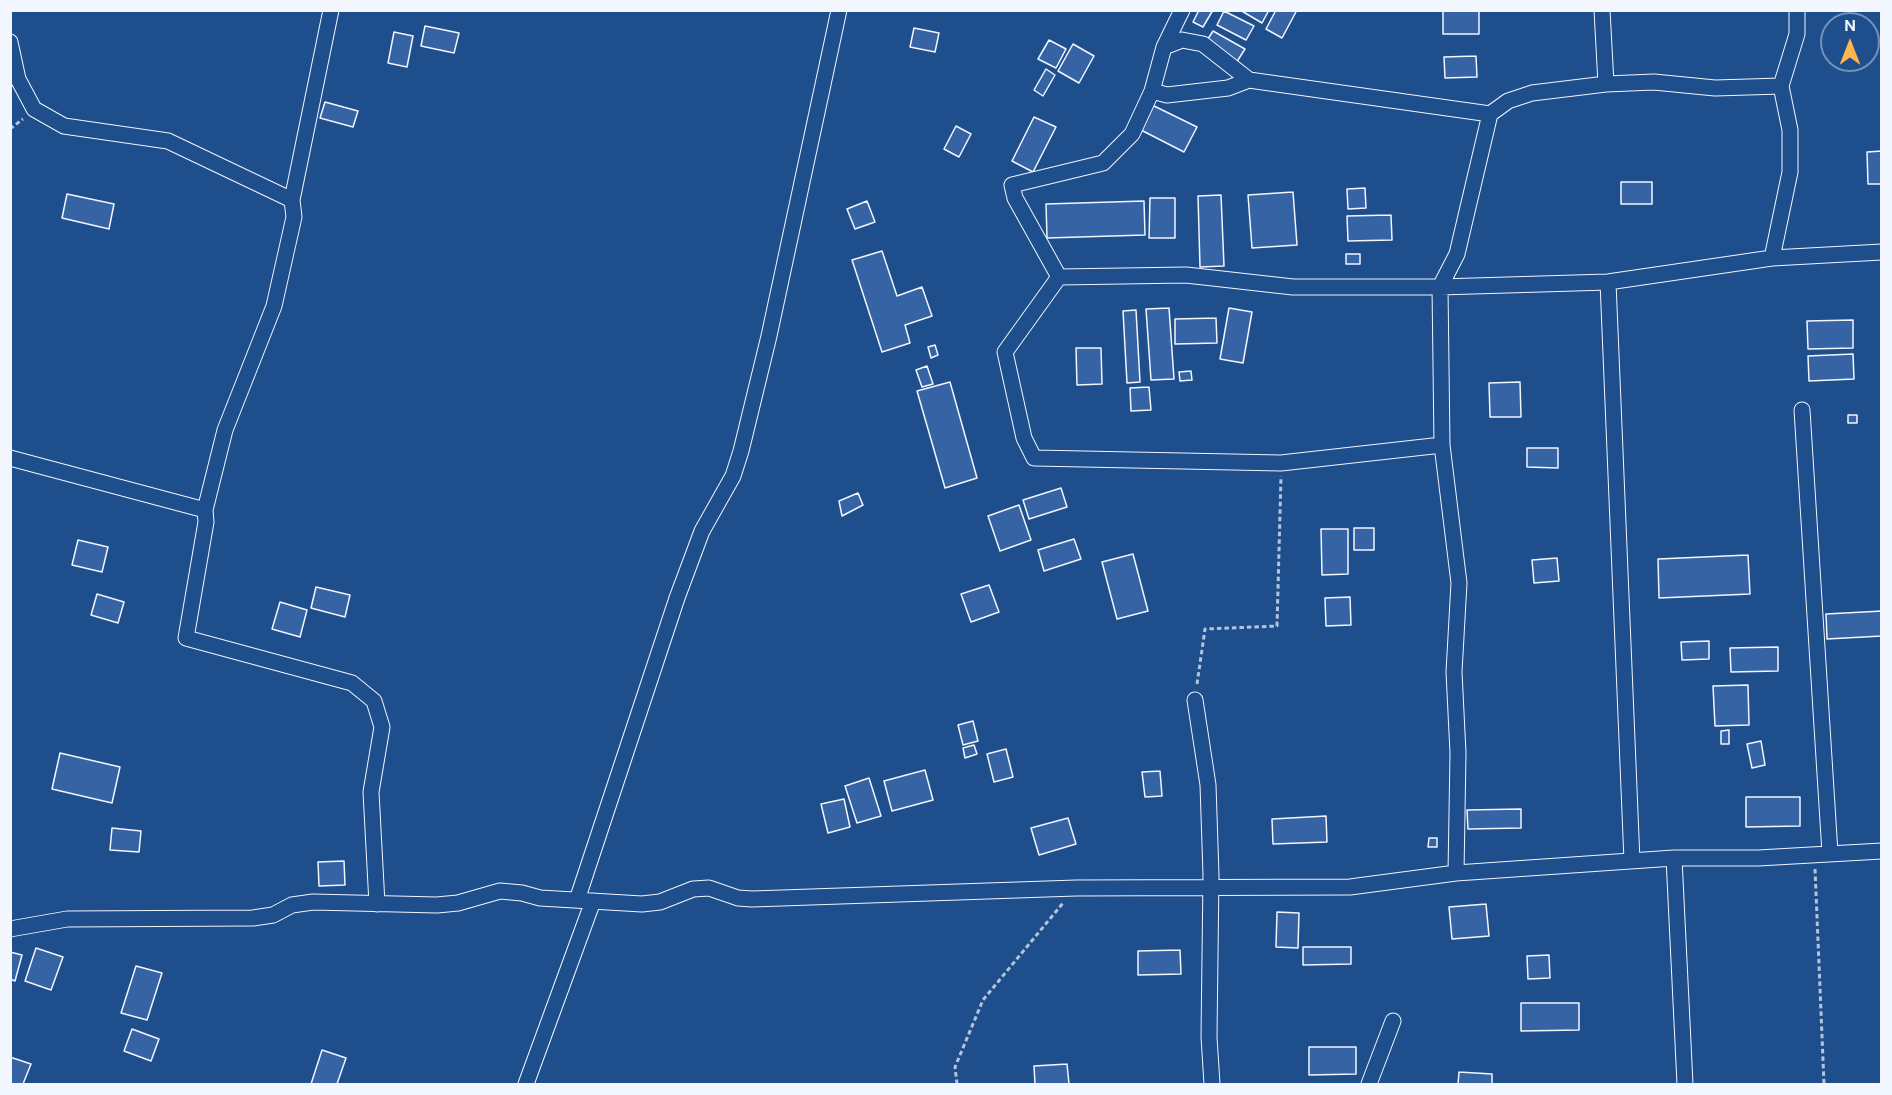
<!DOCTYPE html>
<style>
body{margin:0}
#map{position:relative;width:1892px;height:1095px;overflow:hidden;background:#1f4e8c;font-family:"DM Sans",sans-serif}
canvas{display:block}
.frame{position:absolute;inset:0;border:12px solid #f2f6ff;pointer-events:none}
.north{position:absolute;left:1820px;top:12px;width:60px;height:60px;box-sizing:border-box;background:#1f4e8c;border:2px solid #7391ba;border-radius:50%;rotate:0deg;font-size:16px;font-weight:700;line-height:24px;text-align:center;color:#f2f6ff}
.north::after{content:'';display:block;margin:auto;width:21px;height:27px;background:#ffb74d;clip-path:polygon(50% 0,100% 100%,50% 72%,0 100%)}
</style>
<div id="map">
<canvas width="1892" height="1095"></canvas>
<div class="frame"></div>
<div class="north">N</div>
</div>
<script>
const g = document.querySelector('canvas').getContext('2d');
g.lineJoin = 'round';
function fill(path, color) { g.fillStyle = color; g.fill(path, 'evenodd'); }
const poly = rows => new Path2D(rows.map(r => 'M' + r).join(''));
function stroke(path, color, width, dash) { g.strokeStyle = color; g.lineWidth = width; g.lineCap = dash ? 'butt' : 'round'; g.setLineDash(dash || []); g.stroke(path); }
const building = poly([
 [1199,10,1213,10,1203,27,1193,22,1199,10],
 [1240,10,1269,10,1262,23,1240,10],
 [1276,10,1297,10,1282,38,1266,29,1276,10],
 [1443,10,1479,10,1479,34,1443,34,1443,10],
 [1224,11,1254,26,1246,40,1217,25,1224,11],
 [425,26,459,33,454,53,421,46,425,26],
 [914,28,939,33,935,52,910,47,914,28],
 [1213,31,1245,49,1236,63,1204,45,1213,31],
 [394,32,413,36,407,67,388,63,394,32],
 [1049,40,1066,49,1056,68,1038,59,1049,40],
 [1073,44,1094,56,1079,83,1058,71,1073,44],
 [1476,56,1477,77,1445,78,1444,57,1476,56],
 [1046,69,1055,75,1043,96,1034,90,1046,69],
 [325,102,358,111,353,127,320,118,325,102],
 [1152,105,1197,127,1184,152,1139,129,1152,105],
 [1034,117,1056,127,1033,172,1012,161,1034,117],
 [956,126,971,134,959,157,944,149,956,126],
 [1882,151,1882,184,1868,184,1867,152,1882,151],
 [1621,182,1652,182,1652,204,1621,204,1621,182],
 [1365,188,1366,208,1348,209,1347,189,1365,188],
 [1293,192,1297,245,1252,248,1248,195,1293,192],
 [67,194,114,204,109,229,62,218,67,194],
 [1221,195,1224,266,1200,267,1198,196,1221,195],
 [1150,198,1175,198,1175,238,1149,238,1150,198],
 [867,201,875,222,855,229,847,209,867,201],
 [1144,201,1145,235,1047,238,1046,204,1144,201],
 [1391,215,1392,240,1348,241,1347,216,1391,215],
 [882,251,897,296,922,287,932,316,905,325,910,343,882,352,852,260,882,251],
 [1346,254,1360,254,1360,264,1346,264,1346,254],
 [1169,308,1174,379,1151,380,1146,309,1169,308],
 [1229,308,1252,312,1243,363,1220,359,1229,308],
 [1136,310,1140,382,1127,383,1123,311,1136,310],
 [1216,318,1217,343,1175,344,1175,319,1216,318],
 [1853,320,1853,348,1808,349,1807,321,1853,320],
 [935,345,938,355,931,358,928,347,935,345],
 [1076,348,1101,348,1102,384,1077,385,1076,348],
 [1853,354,1854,379,1809,381,1808,356,1853,354],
 [927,366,933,384,922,387,916,370,927,366],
 [1191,371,1192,380,1180,381,1179,372,1191,371],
 [950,382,977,478,945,488,917,391,950,382],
 [1520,382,1521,417,1490,417,1489,383,1520,382],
 [1149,387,1151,410,1131,411,1130,388,1149,387],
 [1848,415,1857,415,1857,423,1848,423,1848,415],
 [1527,448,1558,448,1558,468,1527,467,1527,448],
 [1061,488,1067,507,1029,519,1023,500,1061,488],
 [858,493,863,505,842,516,839,501,858,493],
 [1019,505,1031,540,1000,551,988,516,1019,505],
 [1354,528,1374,528,1374,550,1354,550,1354,528],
 [1321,529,1348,529,1348,574,1322,575,1321,529],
 [1074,539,1081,559,1044,571,1038,550,1074,539],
 [78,540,108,547,102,572,72,565,78,540],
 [1133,554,1148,611,1117,619,1102,562,1133,554],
 [1748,555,1750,594,1659,598,1658,559,1748,555],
 [1557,558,1559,581,1534,583,1532,560,1557,558],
 [989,585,999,612,971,622,961,594,989,585],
 [316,587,350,595,345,617,311,608,316,587],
 [97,594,124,602,118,623,91,615,97,594],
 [1350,597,1351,625,1326,626,1325,598,1350,597],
 [280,602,307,610,300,637,272,629,280,602],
 [1882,611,1882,636,1827,639,1826,614,1882,611],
 [1709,641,1709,659,1682,660,1681,642,1709,641],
 [1778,647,1778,671,1731,672,1730,648,1778,647],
 [1748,685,1749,725,1715,726,1713,686,1748,685],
 [973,721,978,741,963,745,958,725,973,721],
 [1729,730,1729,744,1721,744,1721,731,1729,730],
 [1761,741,1765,765,1752,768,1747,744,1761,741],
 [974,745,977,754,965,758,963,748,974,745],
 [1006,749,1013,777,994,782,987,754,1006,749],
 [60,753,120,767,112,803,52,789,60,753],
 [925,770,933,800,892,811,884,781,925,770],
 [1160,771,1162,796,1145,797,1142,772,1160,771],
 [869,778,881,816,857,823,845,786,869,778],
 [1746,797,1800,797,1800,826,1746,827,1746,797],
 [844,799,850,827,828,833,821,804,844,799],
 [1521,809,1521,828,1468,829,1467,810,1521,809],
 [1326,816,1327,842,1273,844,1272,819,1326,816],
 [1068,818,1076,844,1039,855,1031,828,1068,818],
 [112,828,141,831,139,852,110,850,112,828],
 [1429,838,1437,838,1437,847,1428,847,1429,838],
 [344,861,345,885,319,886,318,862,344,861],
 [1486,904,1489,936,1452,939,1449,907,1486,904],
 [1277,912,1299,913,1298,948,1276,947,1277,912],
 [1303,947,1351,947,1351,964,1303,965,1303,947],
 [36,948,63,957,51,990,25,981,36,948],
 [1180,950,1181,974,1138,975,1138,951,1180,950],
 [10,952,22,955,15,981,10,979,10,952],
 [1549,955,1550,978,1528,979,1527,956,1549,955],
 [136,966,162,973,147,1020,121,1013,136,966],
 [1521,1003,1579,1003,1579,1030,1521,1031,1521,1003],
 [132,1029,159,1039,151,1061,124,1051,132,1029],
 [1309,1047,1356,1047,1356,1074,1309,1075,1309,1047],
 [322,1050,346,1058,337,1084,311,1084,322,1050],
 [10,1057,31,1064,23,1084,10,1084,10,1057],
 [1067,1064,1069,1084,1035,1084,1034,1066,1067,1064],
 [1459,1072,1492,1074,1492,1084,1458,1084,1459,1072]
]);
const path = poly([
 [10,129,23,119],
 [1197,684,1205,629,1277,626,1281,476],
 [1815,869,1824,1084],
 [957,1084,955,1067,983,1000,1063,903]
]);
const minor = poly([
 [331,10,292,200,294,217,274,306,225,430,205,510,206,522,186,638,352,683,374,701,382,727,371,792,377,904],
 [1602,10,1606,84],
 [10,42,18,79,34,109,64,126,168,141,292,200],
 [1164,47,1182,10],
 [1152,91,1167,95,1228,88,1249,80,1490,114,1508,101,1532,93,1606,84,1654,82,1715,88,1781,86],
 [1772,258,1790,172,1790,130,1781,86,1797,34,1797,10],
 [1059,277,1186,275,1293,287,1440,287,1608,282,1772,258,1882,252],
 [1059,277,1005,352,1024,438,1034,458,1281,463,1442,445],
 [1059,277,1015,198,1012,185,1103,163,1132,134,1152,91,1164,47,1182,40,1203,44,1249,80],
 [1608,282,1632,861],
 [1802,410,1830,853],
 [10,458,205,510],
 [1195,700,1208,785,1211,875,1209,1037,1212,1084],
 [1674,858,1685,1084],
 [1456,873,1458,753,1454,672,1459,583,1442,445,1440,287,1457,254,1490,114],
 [577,900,677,598,702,531,733,476,741,451,769,336,839,10],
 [10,929,67,919,253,918,273,915,292,905,313,902,437,905,458,903,500,891,522,893,540,898,642,904,660,902,693,889,709,888,738,898,752,899,1076,888,1350,887,1456,873,1674,858,1758,858,1882,851],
 [526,1084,593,901],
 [1369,1084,1393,1021]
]);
fill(building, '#3563a3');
stroke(building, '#f2f6ff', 1.5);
stroke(minor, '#f2f6ff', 17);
stroke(path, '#b3c4dc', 3, [4.5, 3]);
stroke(minor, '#1f4e8c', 15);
</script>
